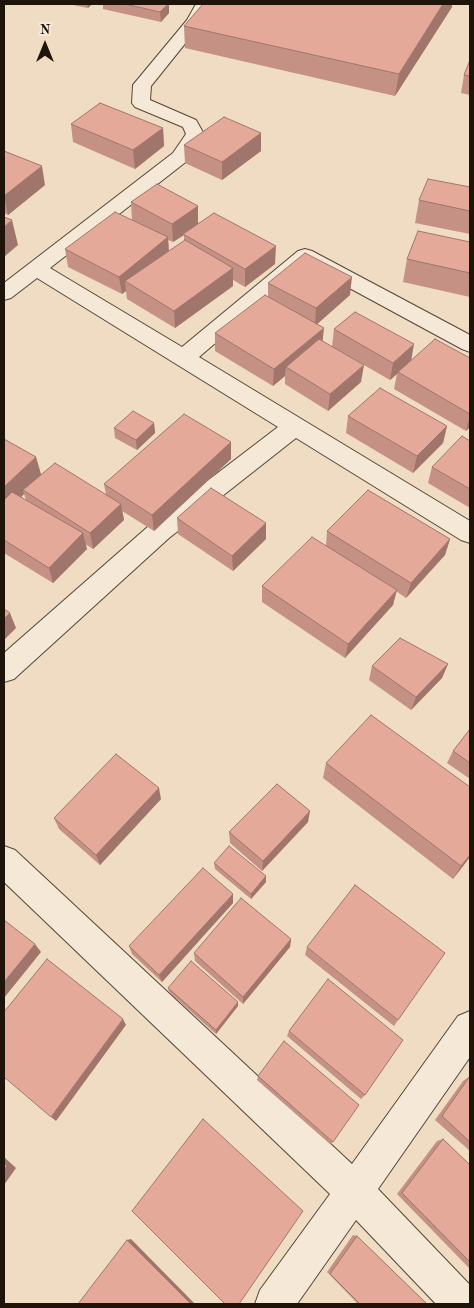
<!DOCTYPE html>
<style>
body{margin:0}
#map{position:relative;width:474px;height:1308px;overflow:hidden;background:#efdcc2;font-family:"Old Standard TT",serif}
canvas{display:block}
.frame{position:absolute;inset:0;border:5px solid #1e1409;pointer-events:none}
.north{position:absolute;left:20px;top:20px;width:50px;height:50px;-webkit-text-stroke:4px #f5e8d7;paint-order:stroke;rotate:0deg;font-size:14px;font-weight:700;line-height:20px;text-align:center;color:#1e1409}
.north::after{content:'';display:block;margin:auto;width:18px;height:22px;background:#1e1409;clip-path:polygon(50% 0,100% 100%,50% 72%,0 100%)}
</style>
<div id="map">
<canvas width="474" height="1308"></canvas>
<div class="frame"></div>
<div class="north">N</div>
</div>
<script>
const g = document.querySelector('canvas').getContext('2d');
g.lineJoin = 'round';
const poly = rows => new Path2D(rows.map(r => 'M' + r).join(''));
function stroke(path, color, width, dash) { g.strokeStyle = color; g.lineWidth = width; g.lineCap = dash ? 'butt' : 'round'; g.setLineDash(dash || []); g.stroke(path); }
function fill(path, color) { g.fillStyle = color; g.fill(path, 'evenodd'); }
const minor = poly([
 [196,4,212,4,200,25,151,86,150,100,196,120,204,134,187,161,50,268,182,347,298,251,305,249,312,251,470,335,470,352,462,349,307,265,199,357,470,521,470,543,461,540,296,438,169,538,14,679,4,682,4,653,151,524,278,427,37,278,11,298,4,300,4,283,173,153,186,134,183,127,135,107,132,103,133,85,187,20,196,4],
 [4,846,15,850,352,1164,458,1016,470,1011,470,1057,378,1189,470,1285,470,1304,436,1304,356,1220,297,1304,255,1304,260,1290,330,1194,4,882,4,846]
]);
const wall = poly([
 [68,4,92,4,88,8],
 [103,4,169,4,169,13,161,22,103,9],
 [203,4,452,4,452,7,395,96,185,48,184,26],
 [470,60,470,95,461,93,464,75],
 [71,124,163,128,164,146,135,169,73,142],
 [261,133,261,151,222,180,185,163,184,145],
 [4,151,45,185,8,215,4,213],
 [470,187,470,234,415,223,419,200],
 [131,202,198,206,198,224,275,264,245,287,233,280,233,286,175,328,127,299,126,291,122,294,68,267,65,249,141,224,132,220],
 [184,235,184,241,169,251,168,240,173,242],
 [470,242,470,297,403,282,407,259],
 [268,283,350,295,317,324,323,341,332,347,334,329,411,360,470,358,470,427,466,431,394,389,397,374,390,380,336,349,361,382,328,411,285,384,285,376,273,386,215,351,215,333,268,296],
 [348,416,447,426,443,443,413,473,346,433],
 [154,423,155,433,137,450,115,438,114,428],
 [4,439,36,457,41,475,106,494,104,484,231,442,231,459,154,531,122,511,124,520,93,549,85,544,87,549,53,583,4,553],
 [24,494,26,500,21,497],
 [470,441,470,508,428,483,432,467],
 [177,518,266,523,266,539,233,571,178,534],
 [327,531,450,539,445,555,406,598,396,591,393,605,345,658,262,602,262,586,326,545],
 [448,664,442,678,411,710,369,680,372,666],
 [470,729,470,779,447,763,453,751],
 [326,763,470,857,453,879,323,778],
 [161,799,100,865,59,829,54,818],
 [308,822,262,871,230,843,229,832],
 [214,863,266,876,266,882,251,899,215,869],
 [233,903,162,982,132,954,129,946],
 [291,939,290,947,243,1004,195,961,194,953],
 [307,947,398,1020,394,1026,305,955],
 [168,988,238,1006,216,1034,169,992],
 [289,1031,365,1095,361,1099,287,1036],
 [258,1076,333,1142,330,1144,257,1080],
 [470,1076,470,1151,435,1120,463,1081],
 [443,1139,470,1165,470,1269,397,1194,437,1141],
 [353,1235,357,1236,427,1304,358,1304,327,1272]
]);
const shadedWall = poly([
 [87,4,92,4,88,8],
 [169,4,169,13,161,22,160,12],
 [443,4,452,4,452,7,395,96,399,74],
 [163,128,164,146,135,169,133,150],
 [261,133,261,151,222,180,222,162],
 [42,166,45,185,8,215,4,196],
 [198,206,198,225,183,234,184,235,173,242,172,224],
 [12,220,18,245,4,257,4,227],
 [168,237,169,255,125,281,126,291,122,294,119,277],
 [276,246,275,264,245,287,245,269],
 [233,268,233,286,175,328,174,311],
 [352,277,350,295,315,326,316,308],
 [324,328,322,346,286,367,285,376,273,386,274,369],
 [414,344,411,362,398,372,397,374,390,380,393,363],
 [364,365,361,382,328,411,330,394],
 [470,416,470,427,466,431],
 [154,423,155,433,137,450,136,440],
 [447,426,443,443,413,473,417,456],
 [231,442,231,459,154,531,152,515],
 [36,457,42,478,23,490,24,494,4,513,4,487],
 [121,504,124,520,93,549,90,533],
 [266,523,266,539,233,571,232,556],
 [83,533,87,549,53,583,49,568],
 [450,539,445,555,406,598,411,583],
 [397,590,393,605,345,658,348,644],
 [10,613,16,628,4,640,4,619],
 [448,664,442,678,411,710,416,697],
 [159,788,161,799,100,865,96,855],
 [310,811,308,822,262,871,263,861],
 [470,855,470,857,453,879,461,866],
 [266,876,266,882,251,899,251,894],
 [233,894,233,903,162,982,159,975],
 [291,939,290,947,243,1004,243,997],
 [35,944,41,952,4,998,4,982],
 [238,1002,238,1006,216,1034,216,1030],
 [123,1019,126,1025,56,1121,51,1117],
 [4,1157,16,1168,4,1185],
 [131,1239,195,1304,191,1304,127,1240]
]);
const building = poly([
 [125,4,168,4,160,12,125,4],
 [203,4,443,4,399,74,184,26,203,4],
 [470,60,470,76,464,75,470,60],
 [100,103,163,128,133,150,71,124,100,103],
 [224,117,261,133,222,162,184,145,224,117],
 [4,151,42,166,4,196,4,151],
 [428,179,470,187,470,211,419,200,428,179],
 [157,184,198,206,172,224,131,202,157,184],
 [115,212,168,237,119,277,65,249,115,212],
 [214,213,276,246,245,269,183,234,214,213],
 [4,217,12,220,4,227,4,217],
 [418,231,470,242,470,273,407,259,418,231],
 [185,240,233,268,174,311,125,281,185,240],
 [305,253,352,277,316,308,268,283,305,253],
 [265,295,324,328,274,369,215,333,265,295],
 [355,312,414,344,393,363,334,329,355,312],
 [319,339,364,365,330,394,286,367,319,339],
 [435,339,470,358,470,414,398,372,435,339],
 [380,388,447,426,417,456,348,416,380,388],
 [133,411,154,423,136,440,114,428,133,411],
 [184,414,231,442,152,515,104,484,184,414],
 [462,436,470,441,470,489,432,467,462,436],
 [4,439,36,457,4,487,4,439],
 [55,463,121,504,90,533,23,490,55,463],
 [211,488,266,523,232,556,177,518,211,488],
 [368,490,450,539,411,583,327,531,368,490],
 [12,492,83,533,49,568,4,540,4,500,12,492],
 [312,537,397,590,348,644,262,586,312,537],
 [4,609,10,613,4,619,4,609],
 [400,638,448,664,416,697,372,666,400,638],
 [371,715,470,787,470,855,461,866,326,763,371,715],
 [470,729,470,763,453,751,470,729],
 [116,754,159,788,96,855,54,818,116,754],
 [277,784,310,811,263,861,229,832,277,784],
 [229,846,266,876,251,894,214,863,229,846],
 [203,868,233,894,159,975,129,946,203,868],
 [355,885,445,953,398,1020,307,947,355,885],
 [241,898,291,939,243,997,194,953,241,898],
 [4,920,35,944,4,982,4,920],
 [47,959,123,1019,51,1117,4,1077,4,1012,47,959],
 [191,961,238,1002,216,1030,168,988,191,961],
 [328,979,403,1040,365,1095,289,1031,328,979],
 [284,1041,359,1105,333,1142,258,1076,284,1041],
 [470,1076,470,1142,442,1116,470,1076],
 [203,1119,303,1211,239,1304,225,1304,132,1211,203,1119],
 [443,1139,470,1165,470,1262,402,1193,443,1139],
 [4,1163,7,1166,4,1170,4,1163],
 [357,1236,427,1304,360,1304,330,1274,357,1236],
 [127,1240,191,1304,78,1304,127,1240]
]);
stroke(minor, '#524637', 2);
fill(minor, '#f5e8d7');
fill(wall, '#c59184');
fill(shadedWall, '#a0766c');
fill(building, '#e5a99a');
stroke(building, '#a0766c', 1);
</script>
